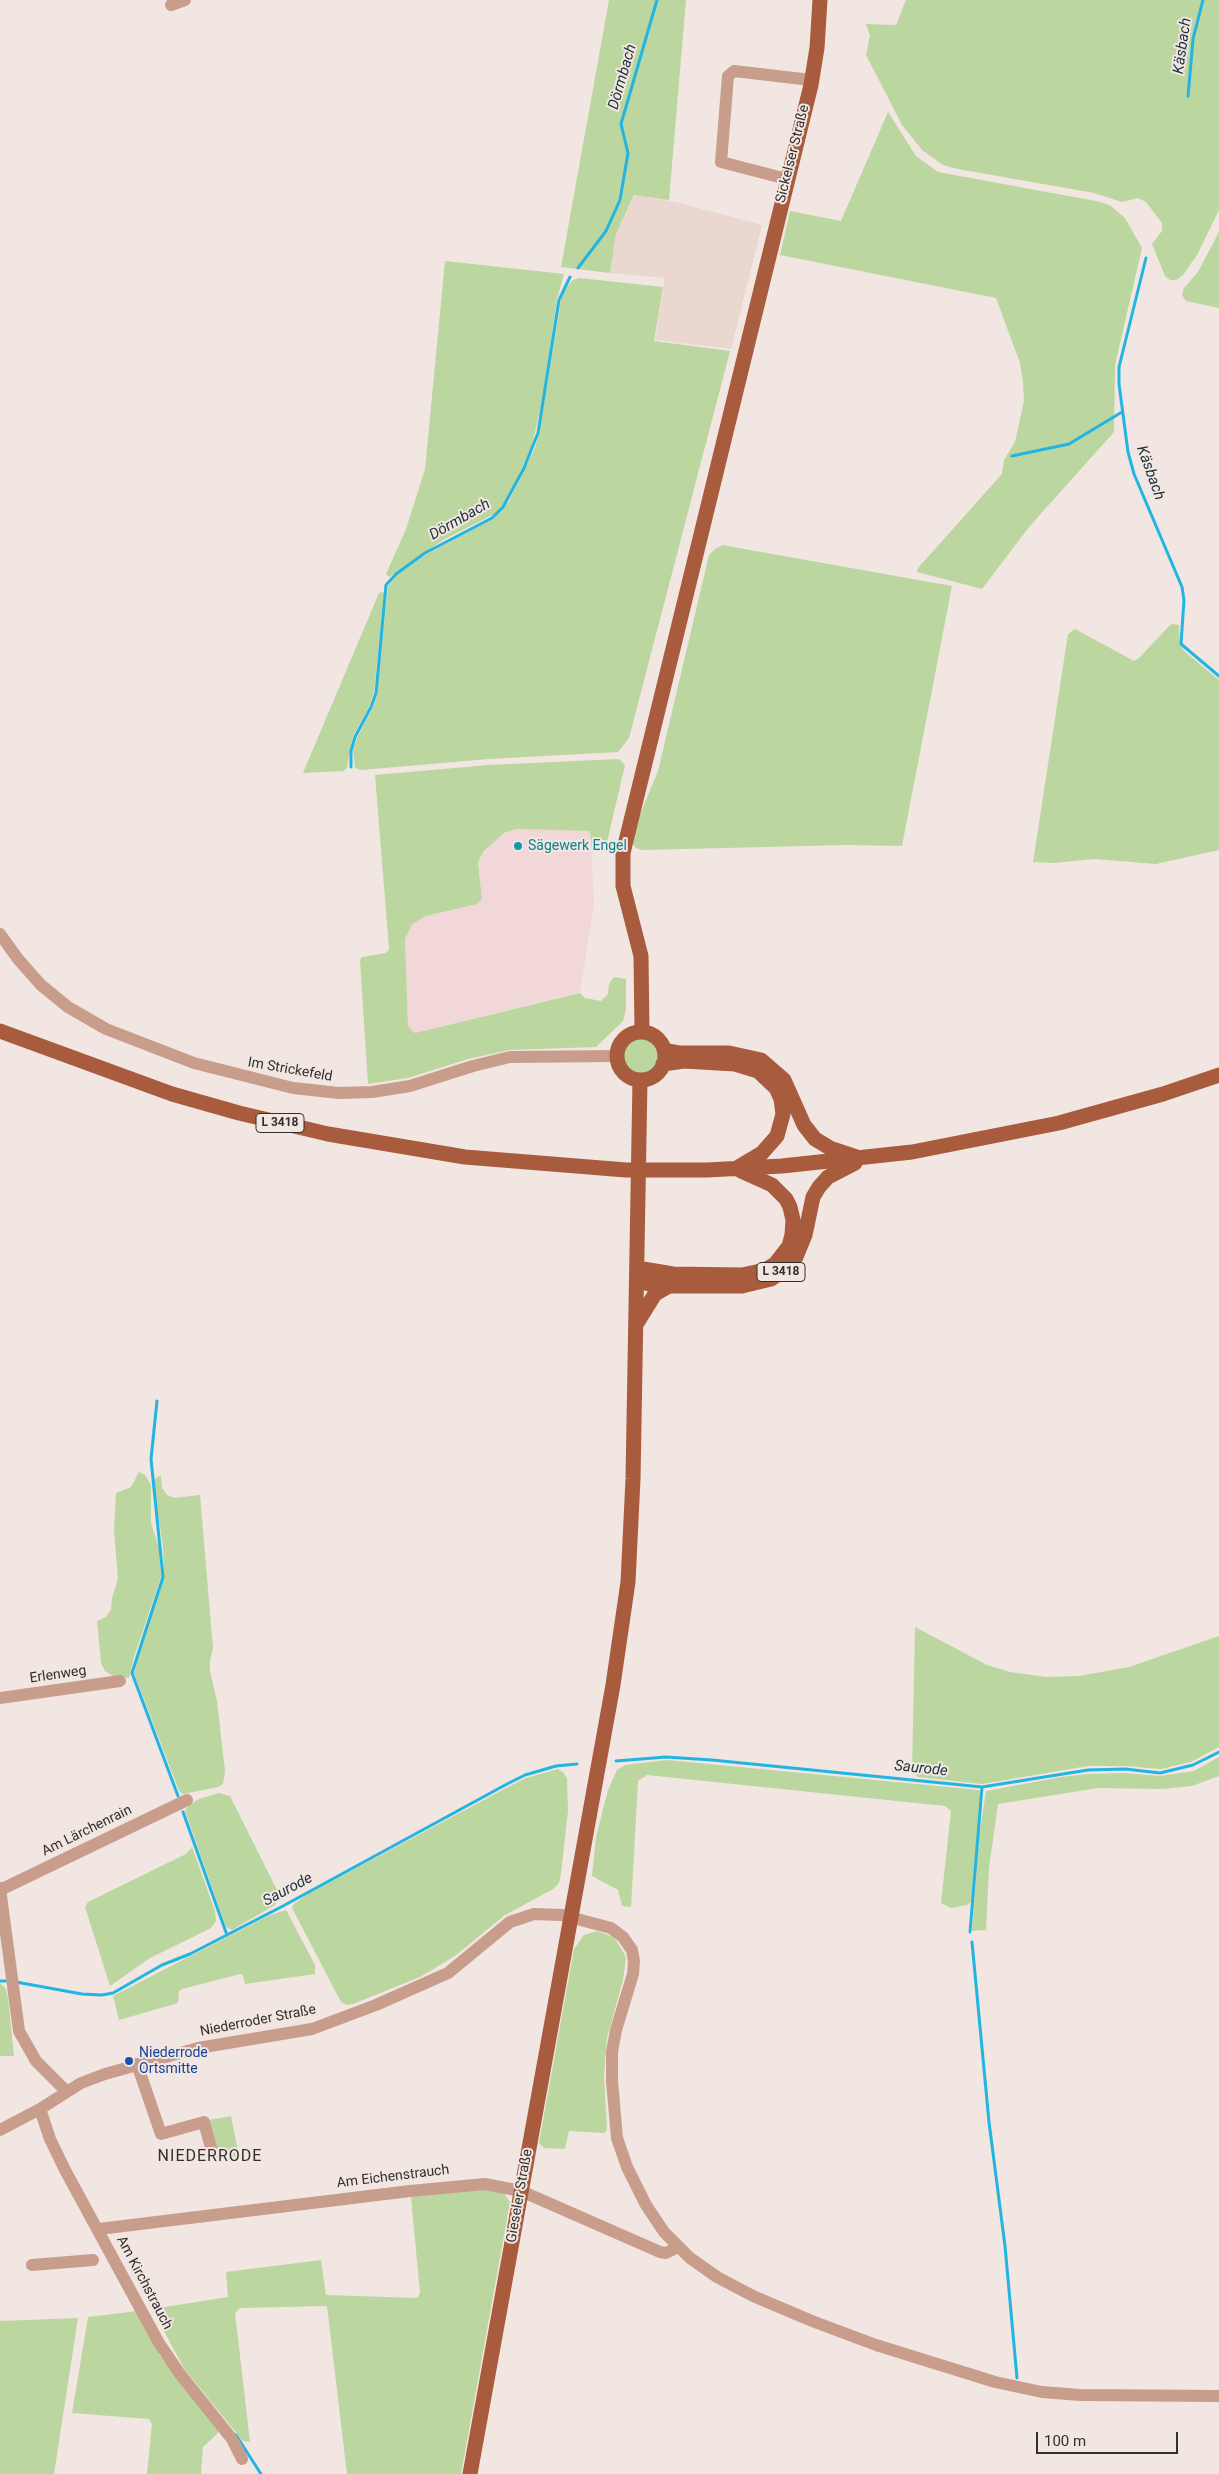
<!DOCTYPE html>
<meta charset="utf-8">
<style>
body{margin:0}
#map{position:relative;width:1219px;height:2474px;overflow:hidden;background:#f1e6e1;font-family:Roboto,sans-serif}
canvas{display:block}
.scale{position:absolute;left:1036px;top:2432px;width:142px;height:22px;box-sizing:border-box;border:2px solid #332f2d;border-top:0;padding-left:6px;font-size:15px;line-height:18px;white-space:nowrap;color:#332f2d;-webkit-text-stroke:4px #f1e6e1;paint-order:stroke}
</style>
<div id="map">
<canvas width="1219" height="2474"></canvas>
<div class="scale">100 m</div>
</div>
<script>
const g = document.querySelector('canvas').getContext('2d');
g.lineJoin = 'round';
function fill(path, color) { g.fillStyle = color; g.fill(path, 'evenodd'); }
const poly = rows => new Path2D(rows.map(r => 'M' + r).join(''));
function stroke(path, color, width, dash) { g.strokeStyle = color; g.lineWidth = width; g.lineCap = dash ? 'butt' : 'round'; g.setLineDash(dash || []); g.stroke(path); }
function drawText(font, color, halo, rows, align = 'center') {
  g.font = font + ' Roboto,sans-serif'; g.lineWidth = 4; g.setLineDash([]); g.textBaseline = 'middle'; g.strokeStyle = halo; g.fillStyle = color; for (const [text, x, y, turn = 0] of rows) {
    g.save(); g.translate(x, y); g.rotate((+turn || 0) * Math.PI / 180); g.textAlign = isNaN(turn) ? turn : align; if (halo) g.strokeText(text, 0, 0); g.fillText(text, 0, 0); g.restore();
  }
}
const commercial = poly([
 [516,829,590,831,594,904,580,992,415,1033,408,1026,405,939,408,930,412,924,427,916,477,904,482,899,478,862,492,842,504,833]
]);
const built = poly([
 [635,195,676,202,762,225,731,349,655,340,665,278,610,273,616,234]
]);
const green = poly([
 [609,0,686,0,669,200,634,195,616,234,610,273,561,267],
 [906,0,1219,0,1219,210,1197,255,1183,275,1176,280,1170,280,1165,276,1152,244,1162,231,1162,223,1146,202,1138,198,1122,202,1094,193,958,169,943,165,922,150,902,125,866,55,870,36,866,24,896,25],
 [888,112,916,156,938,172,1101,202,1111,206,1125,218,1142,248,1115,365,1114,432,1029,527,982,589,917,572,918,568,1002,474,1004,460,1015,442,1024,401,1023,382,1020,363,996,298,780,255,790,211,841,221],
 [1219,232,1219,308,1186,301,1182,295,1184,288,1198,272],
 [445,261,564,274,557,299,543,396,532,446,513,487,498,512,443,540,389,577,386,574,406,529,425,469],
 [579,278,663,287,654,341,730,351,629,738,618,752,489,759,361,770,355,768,353,751,357,738,373,707,377,693,388,586,396,575,427,554,493,519,509,501,535,448,539,433,561,300,566,288,573,280],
 [722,545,952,586,902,846,848,845,642,850,636,848,632,843,634,829,658,771,709,555,715,549],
 [381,592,384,593,374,692,369,707,353,736,347,767,344,771,303,773,379,593],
 [1171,624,1179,625,1180,645,1184,651,1219,680,1219,850,1156,864,1094,859,1054,863,1033,862,1068,634,1075,629,1134,661,1139,658],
 [619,759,625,765,605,851,592,852,590,831,516,829,504,833,484,851,478,862,482,899,477,904,426,916,412,924,405,939,408,1026,415,1033,580,993,585,998,601,1001,608,994,609,984,614,977,626,979,626,1009,623,1021,596,1047,509,1050,468,1059,408,1078,368,1084,360,960,362,957,386,953,389,949,375,775,489,765],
 '623 1056a18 18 0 1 1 36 0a18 18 0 1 1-36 0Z',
 [139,1472,145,1475,151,1485,151,1523,159,1548,161,1577,134,1657,129,1678,113,1676,105,1671,101,1663,97,1621,106,1617,111,1610,112,1598,118,1579,114,1531,116,1493,131,1487],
 [159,1476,161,1476,162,1488,167,1495,174,1498,200,1495,213,1648,210,1661,210,1671,217,1701,225,1771,223,1784,218,1787,183,1794,179,1791,134,1673,142,1643,164,1577,163,1547,155,1494,155,1479],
 [915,1627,987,1665,1010,1672,1047,1677,1079,1676,1129,1667,1219,1636,1219,1747,1191,1762,1161,1769,1125,1766,1088,1766,982,1784,918,1777,912,1772],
 [1219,1757,1219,1776,1192,1786,1163,1789,1098,1788,998,1804,989,1868,986,1930,972,1931,979,1837,986,1791,1061,1777,1088,1774,1125,1773,1160,1776,1194,1771],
 [667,1760,979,1790,981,1793,971,1902,967,1905,951,1908,941,1903,951,1811,945,1806,647,1775,638,1781,631,1907,622,1906,618,1890,592,1876,596,1837,608,1790,617,1770,625,1765],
 [558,1769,564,1773,567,1779,568,1811,561,1873,559,1883,553,1889,505,1915,455,1956,420,1977,353,2004,347,2005,341,2002,292,1908,294,1904,308,1894,508,1787,526,1778],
 [219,1793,230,1796,280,1896,275,1905,232,1930,226,1927,185,1811,188,1806,199,1799],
 [192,1847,215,1911,216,1921,211,1928,150,1958,110,1986,85,1907,88,1902,186,1854],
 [286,1910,315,1965,315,1974,245,1984,243,1975,240,1974,182,1989,179,1991,178,2003,119,2020,113,1996,268,1916],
 [597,1931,614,1937,626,1957,623,1980,607,2038,604,2076,607,2130,604,2133,569,2131,565,2149,544,2148,539,2143,574,1949,584,1935],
 [0,1983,6,1989,8,1998,14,2056,0,2056],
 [231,2116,239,2156,217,2161,209,2120],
 [455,2188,502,2191,510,2202,461,2474,347,2474,327,2306,240,2308,235,2313,250,2442,243,2441,185,2370,152,2309,228,2297,226,2272,321,2260,326,2295,417,2298,420,2293,411,2197],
 [137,2311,160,2356,218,2429,218,2433,203,2447,201,2474,147,2474,152,2424,149,2419,72,2413,88,2317],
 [78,2318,54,2474,0,2474,0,2321]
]);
const stream = poly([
 [1188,96,1193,39,1203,0],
 [1146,258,1119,367,1119,384,1128,452,1134,474,1182,587,1184,600,1181,644,1219,676],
 [578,268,606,231,620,200,628,153,621,124,657,0],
 [1012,456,1069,444,1122,412],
 [351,767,351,751,355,737,371,707,376,693,386,585,396,574,425,553,492,518,503,507,524,468,538,433,559,300,570,277],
 [157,1401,151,1459,163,1577,132,1673,178,1796],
 [616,1761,666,1757,712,1760,982,1787,1088,1770,1125,1769,1160,1773,1193,1765,1219,1752],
 [183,1812,227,1935],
 [970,1932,982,1787],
 [972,1942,989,2122,1005,2246,1017,2378],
 [0,1981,9,1981],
 [16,1982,82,1994,102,1995,113,1993,162,1965,190,1954,283,1906,507,1784,525,1775,556,1766,577,1764],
 [236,2435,261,2474]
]);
const minor = poly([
 [171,5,185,0],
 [787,179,721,162,728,76,734,71,811,80],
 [0,934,18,959,41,985,68,1007,106,1029,194,1063,293,1088,339,1093,372,1092,410,1086,473,1066,510,1057,617,1056],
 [0,1698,120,1681],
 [0,1888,19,2031,36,2061,66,2091],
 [0,1890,187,1800],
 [137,2064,161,2134,204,2122,211,2148],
 [40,2109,50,2139,65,2170,159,2343,180,2374,232,2439,242,2459],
 [0,2130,40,2109,81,2083,105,2074,198,2048,312,2029,376,2005,448,1973,510,1922,534,1914,562,1915,611,1928,623,1937,632,1950,634,1961,633,1974,616,2030,612,2052,612,2081,617,2138,627,2167,646,2205,664,2232,690,2258,717,2277,753,2296,812,2321,876,2345,995,2382,1042,2392,1080,2395,1219,2396],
 [99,2229,410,2191,485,2184,521,2191,660,2252,666,2253,678,2247],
 [32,2265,93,2260]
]);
const major = poly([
 [0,1031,172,1094,239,1113,328,1134,465,1157,626,1170,707,1170,782,1166,912,1152,1059,1123,1163,1094,1219,1075],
 [642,1032,641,956,623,886,623,853,811,85,817,48,820,0],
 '617 1056a24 24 0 1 1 48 0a24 24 0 1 1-48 0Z',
 [664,1050,680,1053,729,1053,761,1060,784,1080,804,1125,815,1139,830,1148,857,1157],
 [663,1064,684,1061,735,1064,758,1071,776,1088,781,1099,783,1114,777,1136,762,1153,737,1168],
 [637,1268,673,1274,742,1275,765,1270,775,1264,789,1246,792,1235,793,1220,790,1207,786,1199,772,1185,741,1171],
 [637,1280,656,1286,742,1286,771,1279,780,1273,796,1257,805,1235,813,1197,819,1187,828,1177,855,1163],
 [637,1323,655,1294,669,1286],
 [470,2474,613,1685,628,1582,633,1479,640,1080]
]);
const markers = [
 [518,846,5,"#0f9aa8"],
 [129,2061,5,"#1a4fb4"]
];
const shields = [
 [280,1123,48],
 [781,1272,48]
];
const shieldNames = [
 ["L 3418",280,1123],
 ["L 3418",781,1272]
];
const streetNames = [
 ["Sickelser Straße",793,154,-76],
 ["Im Strickefeld",290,1070,10],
 ["Erlenweg",58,1675,-8],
 ["Am Lärchenrain",87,1831,-26],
 ["Niederroder Straße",258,2021,-11],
 ["Am Eichenstrauch",393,2177,-7],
 ["Gieseler Straße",520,2196,-80],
 ["Am Kirchstrauch",144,2283,62]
];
const cultureNames = [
 ["Sägewerk Engel",528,846]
];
const transitNames = [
 ["Niederrode",139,2053],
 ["Ortsmitte",139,2069]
];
const waterNames = [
 ["Käsbach",1183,46,-82],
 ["Dörmbach",623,77,-74],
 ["Käsbach",1150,473,70],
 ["Dörmbach",460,520,-30],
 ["Saurode",921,1769,6],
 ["Saurode",288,1890,-28]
];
const quarterNames = [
 ["NIEDERRODE",210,2157]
];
fill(commercial, '#f2d7d8');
fill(built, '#ead8d0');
fill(green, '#bbd69f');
stroke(stream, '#23b5e1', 3);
stroke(minor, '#c99d8c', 12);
stroke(major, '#a85b3d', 15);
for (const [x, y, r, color] of markers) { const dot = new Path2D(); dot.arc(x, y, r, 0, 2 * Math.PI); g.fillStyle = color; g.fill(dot); stroke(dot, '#f1e6e1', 2); }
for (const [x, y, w] of shields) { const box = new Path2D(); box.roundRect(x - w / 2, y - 9.5, w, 19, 4); g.fillStyle = '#f1e6e1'; g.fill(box); stroke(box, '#332f2d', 1); }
drawText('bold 12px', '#332f2d', null, shieldNames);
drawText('14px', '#332f2d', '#f1e6e1', streetNames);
drawText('14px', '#0d838f', '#f1e6e1', cultureNames, 'left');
drawText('14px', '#164399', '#f1e6e1', transitNames, 'left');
drawText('italic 15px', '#1b323a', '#f1e6e1', waterNames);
g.letterSpacing = '1px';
drawText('16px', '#332f2d', '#f1e6e1', quarterNames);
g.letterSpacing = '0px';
</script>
